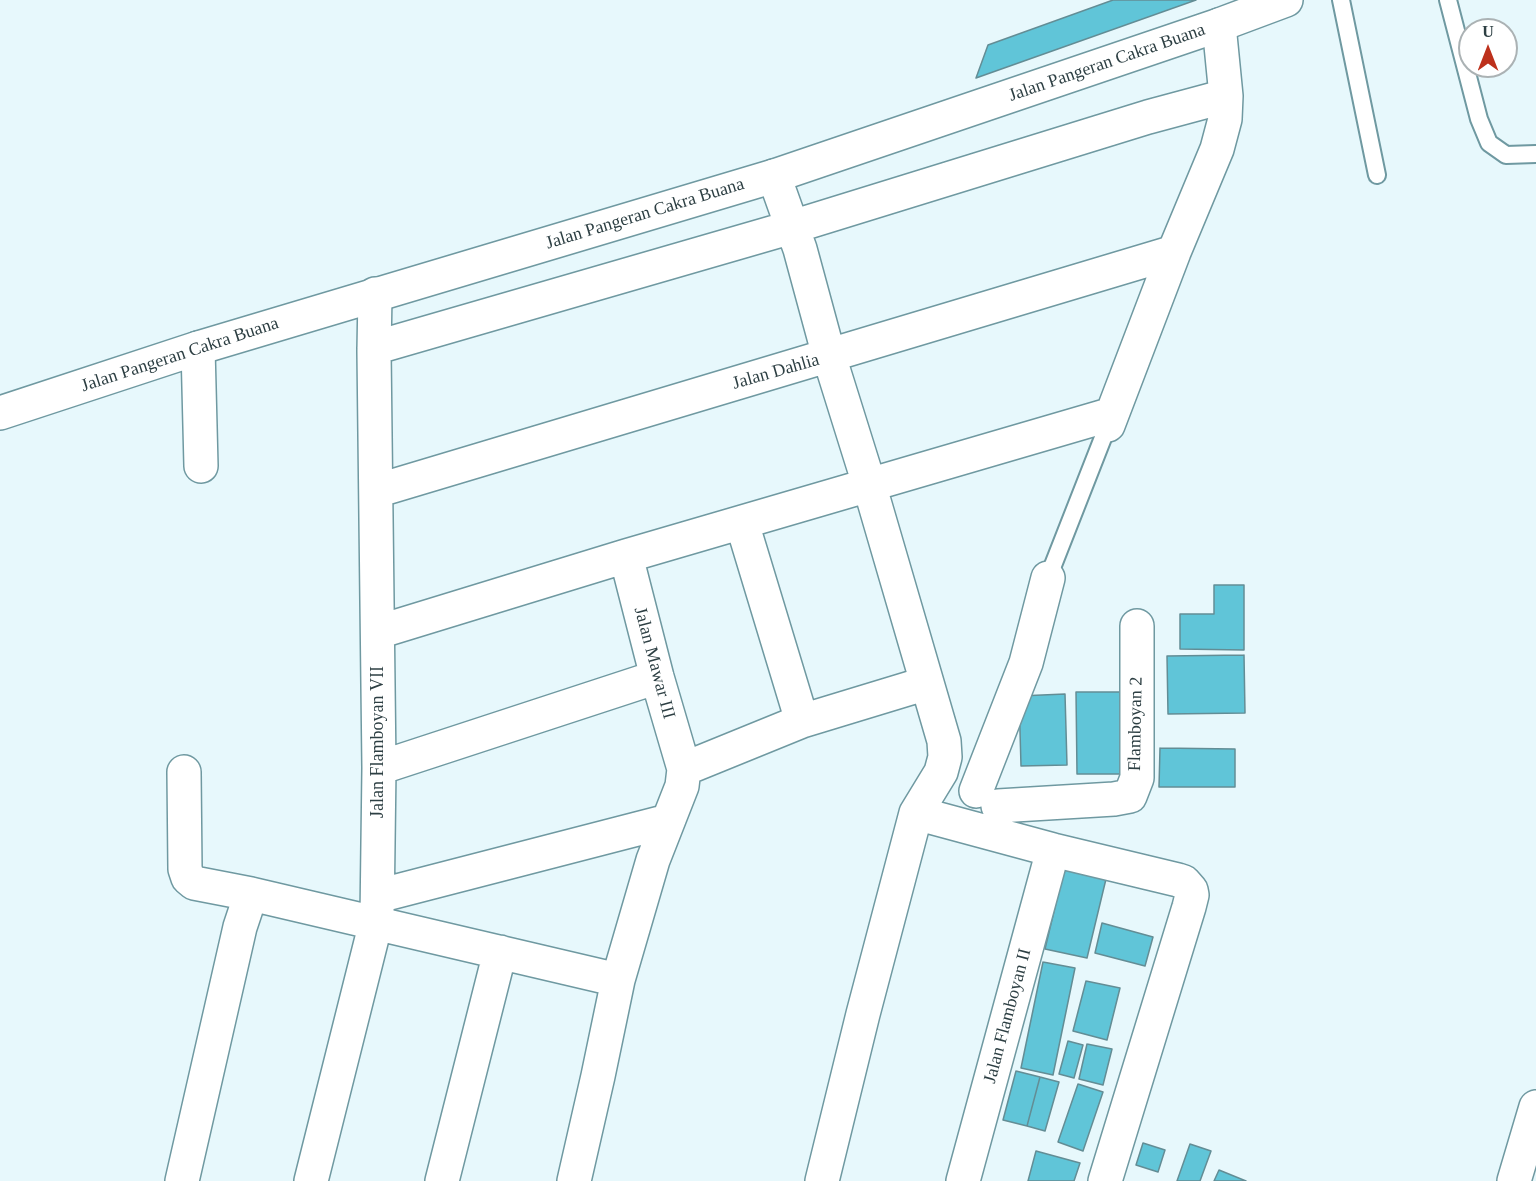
<!DOCTYPE html>
<style>
body{margin:0}
#map{position:relative;width:1536px;height:1181px;overflow:hidden;background:#e7f8fc;font-family:Georgia,serif}
canvas{display:block}
.north{position:absolute;left:1458px;top:18px;width:60px;height:60px;box-sizing:border-box;background:#fff;border:2px solid #abb2b4;border-radius:50%;rotate:0deg;font-size:16px;font-weight:700;line-height:24px;text-align:center;color:#2d3f43}
.north::after{content:'';display:block;margin:auto;width:21px;height:27px;background:#bd311c;clip-path:polygon(50% 0,100% 100%,50% 72%,0 100%)}
</style>
<div id="map">
<canvas width="1536" height="1181"></canvas>
<div class="north">U</div>
</div>
<script>
const g = document.querySelector('canvas').getContext('2d');
g.lineJoin = 'round';
function fill(path, color) { g.fillStyle = color; g.fill(path, 'evenodd'); }
const poly = rows => new Path2D(rows.map(r => 'M' + r).join(''));
function stroke(path, color, width, dash) { g.strokeStyle = color; g.lineWidth = width; g.lineCap = dash ? 'butt' : 'round'; g.setLineDash(dash || []); g.stroke(path); }
function drawText(font, color, halo, rows, align = 'center') {
  g.font = font + ' Georgia,serif'; g.lineWidth = 5; g.setLineDash([]); g.textBaseline = 'middle'; g.strokeStyle = halo; g.fillStyle = color; for (const [text, x, y, turn = 0] of rows) {
    g.save(); g.translate(x, y); g.rotate((+turn || 0) * Math.PI / 180); g.textAlign = isNaN(turn) ? turn : align; if (halo) g.strokeText(text, 0, 0); g.fillText(text, 0, 0); g.restore();
  }
}
const building = poly([
 [1113,0,1196,0,976,78,988,45,1113,0],
 [1214,585,1244,585,1244,650,1180,649,1180,614,1214,614,1214,585],
 [1244,655,1245,713,1168,714,1167,656,1244,655],
 [1076,692,1121,692,1122,774,1077,774,1076,692],
 [1065,694,1067,765,1021,766,1019,696,1065,694],
 [1160,748,1235,749,1235,787,1159,787,1160,748],
 [1064,869,1106,879,1087,958,1045,949,1064,869],
 [1102,923,1153,937,1145,966,1095,953,1102,923],
 [1043,962,1075,968,1053,1075,1021,1068,1043,962],
 [1086,981,1120,988,1107,1040,1073,1031,1086,981],
 [1068,1041,1083,1045,1074,1078,1059,1074,1068,1041],
 [1087,1044,1112,1049,1103,1085,1079,1079,1087,1044],
 [1016,1071,1040,1077,1027,1126,1003,1120,1016,1071],
 [1040,1077,1059,1082,1045,1131,1027,1126,1040,1077],
 [1078,1084,1103,1092,1083,1151,1058,1142,1078,1084],
 [1143,1143,1165,1150,1158,1172,1136,1165,1143,1143],
 [1190,1144,1211,1151,1200,1181,1177,1181,1190,1144],
 [1036,1151,1080,1163,1074,1181,1028,1181,1036,1151],
 [1219,1170,1246,1181,1214,1181,1219,1170]
]);
const service = poly([
 [1341,0,1377,175],
 [1448,0,1479,119,1489,143,1506,155,1536,154],
 [1048,578,1108,425]
]);
const minor = poly([
 [774,176,800,249,829,356,869,484,944,741,945,757,941,772,916,813,863,1014,822,1181],
 [198,348,201,466],
 [374,348,792,227,1148,117,1226,96],
 [1108,425,1174,252,1217,149,1225,119,1226,96,1219,25],
 [376,491,1174,252],
 [742,523,802,721],
 [378,632,626,556,1112,414],
 [379,768,657,677],
 [684,769,802,721,927,683],
 [184,772,185,869,188,878,194,883,251,894,618,980],
 [976,791,1026,663,1048,578],
 [998,806,1114,799,1130,796,1137,778,1137,626],
 [916,813,1053,850,1178,880,1184,882,1191,890,1192,895,1189,907,1105,1181],
 [378,896,668,821],
 [182,1181,240,927,251,894],
 [311,1181,377,918,379,768,374,351,375,294],
 [442,1181,500,952],
 [574,1181,598,1076,618,980,653,860,682,786,684,769,657,677,626,556],
 [963,1181,1053,850],
 [1514,1181,1536,1107]
]);
const primary = poly([
 [0,413,198,348,774,176,1219,25,1286,0]
]);
const streetNames = [
 ["Jalan Pangeran Cakra Buana",1107,63,-19],
 ["Jalan Pangeran Cakra Buana",645,214,-17],
 ["Jalan Pangeran Cakra Buana",180,355,-18],
 ["Jalan Dahlia",776,372,-16],
 ["Jalan Mawar III",654,663,75],
 ["Flamboyan 2",1136,724,-89],
 ["Jalan Flamboyan VII",378,742,-90],
 ["Jalan Flamboyan II",1008,1016,-75]
];
fill(building, '#60c5d8');
stroke(building, '#638d95', 1.5);
stroke(service, '#6f99a1', 20);
stroke(minor, '#6f99a1', 36);
stroke(primary, '#6f99a1', 36);
stroke(service, '#fff', 16);
stroke(minor, '#fff', 33);
stroke(primary, '#fff', 33);
drawText('18px', '#2d3f43', '#fff', streetNames);
</script>
